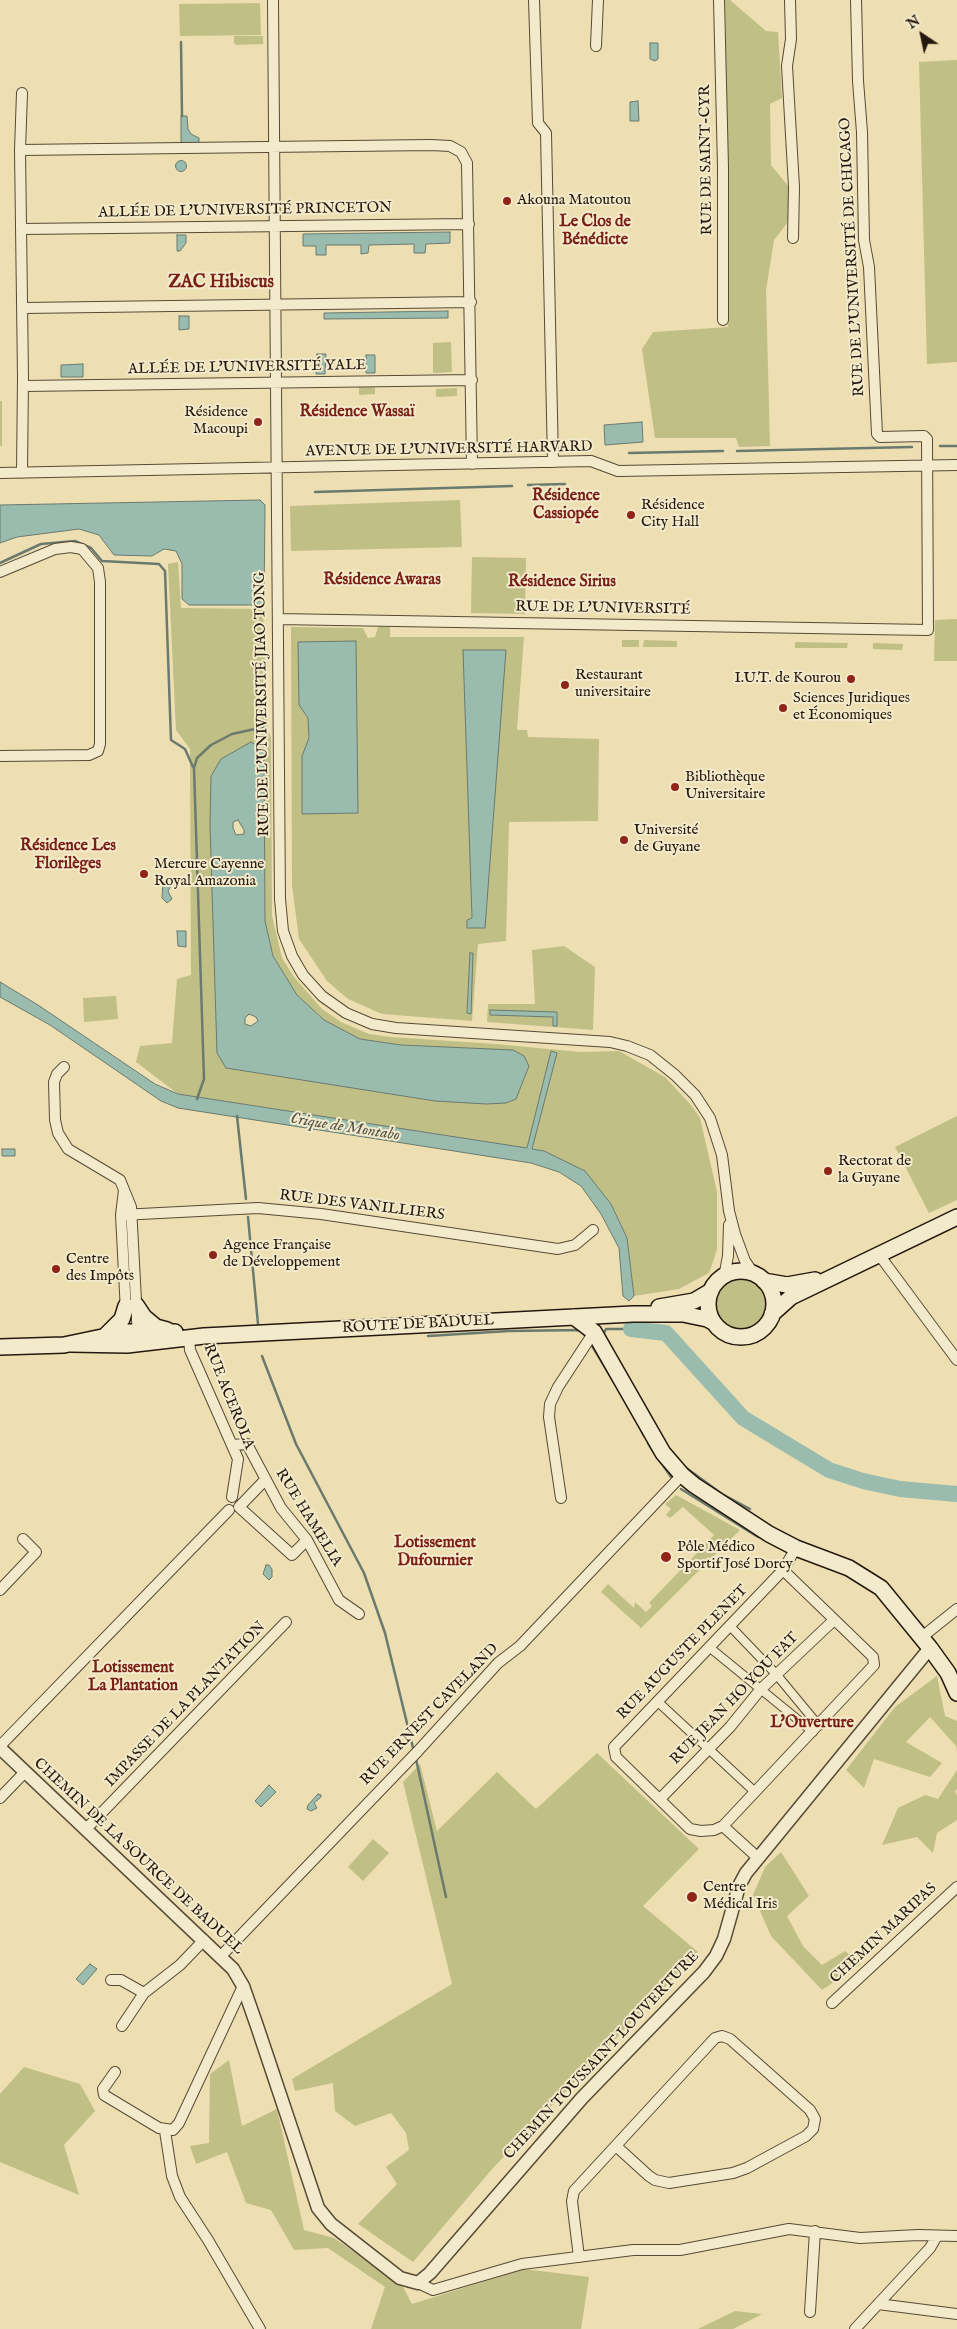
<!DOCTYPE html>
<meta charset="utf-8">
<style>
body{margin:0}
#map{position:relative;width:957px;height:2329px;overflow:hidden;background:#eddfb1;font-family:"IM FELL English",serif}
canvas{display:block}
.north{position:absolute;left:897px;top:10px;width:50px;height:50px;-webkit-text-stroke:4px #f3eacc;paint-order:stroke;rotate:326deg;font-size:14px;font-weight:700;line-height:20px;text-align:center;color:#25180e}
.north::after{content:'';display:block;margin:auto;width:18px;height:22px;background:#25180e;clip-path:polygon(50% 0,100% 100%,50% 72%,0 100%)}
</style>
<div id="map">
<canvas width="957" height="2329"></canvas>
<div class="north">N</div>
</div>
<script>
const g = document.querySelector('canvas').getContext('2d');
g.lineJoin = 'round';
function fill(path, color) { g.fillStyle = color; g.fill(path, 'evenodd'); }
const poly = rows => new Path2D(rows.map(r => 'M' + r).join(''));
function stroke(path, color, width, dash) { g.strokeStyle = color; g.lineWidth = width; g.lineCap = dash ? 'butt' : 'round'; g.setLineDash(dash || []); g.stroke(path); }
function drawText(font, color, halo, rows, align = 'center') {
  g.font = font + ' "IM FELL English",serif'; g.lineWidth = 4; g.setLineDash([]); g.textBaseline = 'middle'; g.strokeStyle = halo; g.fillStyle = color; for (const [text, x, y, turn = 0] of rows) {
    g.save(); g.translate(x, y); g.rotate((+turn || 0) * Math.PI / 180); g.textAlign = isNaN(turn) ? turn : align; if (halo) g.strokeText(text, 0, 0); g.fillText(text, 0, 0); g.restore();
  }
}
const green = poly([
 [725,0,730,0,766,31,778,32,782,98,770,104,771,165,789,187,788,222,774,240,766,290,770,446,739,447,736,438,655,438,642,349,653,332,728,327,729,230],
 [260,3,261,35,180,36,179,4],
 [234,36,263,36,263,44,236,45,234,43],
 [957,60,957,362,927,364,919,62],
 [451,342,452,372,433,373,433,343],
 [375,385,375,394,359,395,359,386],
 [457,388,457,396,436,397,436,389],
 [0,401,2,401,2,446,0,446],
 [460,500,462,547,291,551,290,506],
 [472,557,526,558,525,614,471,613],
 [178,562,181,608,263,609,268,731,271,737,272,916,282,958,294,977,322,1009,341,1022,369,1034,391,1037,496,1044,580,1052,619,1051,665,1077,691,1105,700,1118,717,1192,717,1250,709,1273,679,1289,634,1296,627,1238,611,1204,544,1151,178,1094,136,1062,140,1046,172,1043,177,979,191,975,190,749,176,730,168,564],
 [264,750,265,921,273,956,297,995,324,1020,360,1039,401,1045,448,1048,506,1103,435,1101,217,1053,221,759],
 [957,619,957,661,934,661,935,620],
 [291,627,363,628,368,638,375,637,378,627,390,627,390,637,524,637,517,730,527,730,528,737,599,739,598,821,509,822,506,941,478,944,472,1021,382,1014,348,999,327,981,299,939,292,885],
 [622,640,639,640,639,647,622,647],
 [644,640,677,641,677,647,643,647],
 [795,642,848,643,847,648,795,648],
 [873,643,903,644,902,650,873,649],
 [564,946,595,967,593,1030,487,1022,488,1004,535,1004,532,950],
 [116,996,118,1019,84,1022,83,998],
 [957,1116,957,1200,929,1213,895,1147],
 '715 1304a26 26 0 1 1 52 0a26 26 0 1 1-52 0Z',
 [676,1495,740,1530,641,1628,601,1592,608,1584,634,1608,635,1602,646,1612,652,1606,649,1603,714,1535,683,1507,670,1518,666,1515,671,1509,665,1504],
 [937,1676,945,1716,957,1721,957,1751,956,1746,930,1717,906,1742,942,1763,930,1777,874,1759,864,1788,846,1770,895,1707],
 [597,1753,699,1849,643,1906,698,1952,493,2168,413,2262,358,2224,397,2184,386,2167,409,2150,406,2133,391,2113,355,2126,335,2111,333,2083,295,2091,292,2079,452,1984,403,1782,420,1764,437,1831,497,1772,536,1809],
 [957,1770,957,1789,955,1791,957,1796,957,1820,937,1833,933,1853,917,1837,882,1845,898,1808,925,1795,938,1799],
 [373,1839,389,1853,363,1881,348,1867],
 [781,1852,809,1896,787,1916,803,1946,822,1965,845,1951,861,1964,822,1990,771,1936,753,1895,765,1867],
 [229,2060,242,2126,277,2109,304,2230,334,2238,402,2285,412,2304,524,2269,589,2277,581,2329,371,2329,385,2287,328,2248,294,2250,271,2210,246,2203,227,2152,196,2164,190,2146,209,2143,210,2074],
 [24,2067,80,2084,95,2111,64,2145,79,2195,0,2162,0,2094],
 [735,2311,762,2314,733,2329,698,2329]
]);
const water = poly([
 [650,43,658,43,658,59,655,61,650,59,650,43],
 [638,101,639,121,630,121,630,102,638,101],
 [181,116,187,116,188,129,191,134,199,138,199,143,181,143,181,116],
 '175.5 166a5.5 5.5 0 1 1 11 0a5.5 5.5 0 1 1-11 0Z',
 [450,232,450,243,426,244,425,253,414,253,414,244,369,245,368,253,361,254,361,245,326,245,326,255,316,255,316,246,303,246,303,234,450,232],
 [177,235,186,235,186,243,180,251,177,251,177,235],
 [448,311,448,318,324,319,324,313,448,311],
 [179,316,189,316,189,329,179,330,179,316],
 [317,354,326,354,325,374,316,374,317,354],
 [366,355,375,355,375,373,366,373,366,355],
 [83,364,83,377,61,377,61,365,83,364],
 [642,422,643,442,605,445,604,425,642,422],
 [260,500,265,505,264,605,189,605,182,599,182,564,176,551,164,549,152,556,114,555,99,535,79,529,17,537,0,543,0,505,260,500],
 [356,641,358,813,302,814,302,756,309,738,308,718,299,705,298,642,356,641],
 [463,650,506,650,485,928,467,928,467,920,472,918,463,650],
 [251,742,264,750,265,921,273,956,297,995,324,1020,360,1039,401,1045,513,1050,524,1056,529,1066,516,1099,506,1103,486,1104,435,1101,226,1068,217,1053,210,825,211,776,221,759,251,742],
 [238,820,244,830,244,834,236,835,233,828,233,822,238,820],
 [249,1014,256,1017,258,1021,251,1026,245,1024,245,1018,249,1014],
 [163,882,172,884,168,891,172,899,167,903,162,898,163,882],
 [177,931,186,931,186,947,178,946,177,931],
 [470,953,473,953,471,1014,467,1013,470,953],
 [0,982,38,1005,155,1084,178,1094,527,1148,551,1051,557,1053,532,1149,544,1151,585,1171,611,1204,627,1238,634,1296,629,1301,623,1296,619,1248,601,1214,581,1186,559,1172,531,1163,178,1108,161,1101,50,1025,0,997,0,982],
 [490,1010,557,1012,557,1026,553,1026,553,1017,490,1015,490,1010],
 [2,1149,15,1149,15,1156,2,1156,2,1149],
 [266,1565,269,1565,272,1569,272,1577,269,1580,263,1574,266,1565],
 [269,1785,276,1792,261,1807,255,1801,269,1785],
 [318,1794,321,1795,321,1797,314,1803,317,1808,311,1811,307,1809,308,1805,318,1794],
 [90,1964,97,1969,83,1985,76,1979,90,1964]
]);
const stream = poly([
 [181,42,182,116],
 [940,446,957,446],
 [737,451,912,447],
 [629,453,723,451],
 [528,485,565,484],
 [315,492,512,486],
 [0,563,41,544,75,541,91,548,102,561,159,564,165,571,171,740,185,749,193,767],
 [197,1099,204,1079,194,768,197,758,211,745,232,734,264,727],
 [237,1116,246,1199],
 [248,1217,258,1324],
 [428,1336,509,1331,582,1330,585,1336],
 [602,1337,606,1329,631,1329],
 [591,1344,615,1384],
 [262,1356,296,1444,364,1573,385,1633,414,1752],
 [640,1428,644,1436],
 [648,1443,653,1451],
 [658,1458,671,1477],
 [685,1467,722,1494,750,1509],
 [681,1489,758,1537],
 [416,1759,446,1897]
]);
const river = poly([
 [631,1329,666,1333,743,1418,829,1470,863,1481,900,1489,957,1494]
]);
const pedestrian = poly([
 [730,1626,776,1674,819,1726],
 [709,1647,813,1732],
 [657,1701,755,1792]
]);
const minor = poly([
 [273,0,280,899,283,931,292,956,303,975,322,996,346,1013,372,1024,396,1028,610,1042,627,1046,650,1055,675,1075,695,1095,710,1118,722,1155,729,1211,735,1234,745,1261,754,1274],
 [534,0,538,123,546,133,553,462],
 [719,0,723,167,723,320],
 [790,0,791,39,787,66,794,187,793,238],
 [596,46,598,0],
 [22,93,20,150,23,377,22,473],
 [20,150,431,145,450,146,461,152,467,163,472,464],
 [22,229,469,224],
 [23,308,471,302],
 [23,386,472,380],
 [0,473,591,461,618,471,957,465],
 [0,572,55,549,71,547,82,549,98,568,100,582,100,744,98,751,89,755,0,756],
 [278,619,928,630,927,439,924,436,880,437,877,434,869,267,864,240,862,132,858,81,856,0],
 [64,1067,57,1074,54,1082,55,1120,58,1133,68,1149,120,1180,131,1207,138,1338],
 [124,1190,121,1215,126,1312],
 [121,1215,258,1208,321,1214,558,1249,575,1245,593,1230],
 [880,1256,957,1360],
 [724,1277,728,1256,729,1225],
 [189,1338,190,1350,238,1459,232,1497],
 [232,1445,247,1444,281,1508,307,1540,339,1600,359,1614],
 [265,1480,239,1507,292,1555,307,1540],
 [561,1498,549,1417,550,1404,558,1387,594,1332],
 [783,1570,873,1657,874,1665,723,1826,714,1830,701,1831,690,1829,616,1757,614,1747,783,1570,796,1548],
 [0,1590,36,1552,23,1539],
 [922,1637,957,1609],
 [0,1746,229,1510],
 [0,1798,25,1772],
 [660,1799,730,1727,760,1690,834,1620],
 [723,1826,757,1857],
 [86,1829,286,1622],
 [221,1956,418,1751,498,1663,520,1646,682,1475],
 [111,1980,121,1980,144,1993,180,1965,204,1940],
 [832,2003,957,1887],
 [122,2026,144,1993],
 [115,2072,103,2089,104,2095,159,2128,173,2130,179,2123,243,1986],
 [165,2131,172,2176,180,2197,208,2240,260,2329],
 [579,2257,572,2201,574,2191,715,2038,722,2036,730,2039,810,2110,815,2119,813,2129,806,2136,747,2168,733,2173,669,2183,655,2180,649,2176,616,2146],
 [418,2283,433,2290,522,2264,633,2250,680,2250,789,2229,860,2238,918,2235,957,2236],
 [878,2304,957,2314],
 [810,2312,815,2231],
 [855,2329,930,2248,937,2236]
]);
const tertiary = poly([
 [0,1748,233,1969,243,1986,257,2026,318,2208,331,2224,400,2278,418,2283,430,2273,582,2098,704,1972,716,1956,724,1939,739,1886,746,1873,930,1648]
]);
const secondary = poly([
 '708 1304a33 33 0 1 1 66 0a33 33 0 1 1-66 0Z',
 [764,1281,787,1285,815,1280],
 [136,1305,144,1317,156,1327,167,1330],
 [659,1307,694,1301,711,1291],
 [772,1314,791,1297,957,1217],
 [574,1317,594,1332,663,1453,682,1475,694,1485,769,1534,796,1548,849,1568,881,1588,930,1648,948,1673,957,1693],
 [106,1335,122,1319,126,1306],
 [71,1344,127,1345,204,1336,633,1314,683,1314,707,1319,713,1322],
 [0,1347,64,1345,126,1332,175,1332]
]);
const markers = [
 [507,201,5,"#8f2418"],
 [258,422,5,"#8f2418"],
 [631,515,5,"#8f2418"],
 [851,679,5,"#8f2418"],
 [565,685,5,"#8f2418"],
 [783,708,5,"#8f2418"],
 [675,787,5,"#8f2418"],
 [624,840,5,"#8f2418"],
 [144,874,5,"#8f2418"],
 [828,1171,5,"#8f2418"],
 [213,1255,5,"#8f2418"],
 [56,1269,5,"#8f2418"],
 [666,1557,6,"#8f2418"],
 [692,1897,6,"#8f2418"]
];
const streetNames = [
 ["RUE DE SAINT-CYR",707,160,-91],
 ["ALLÉE DE L'UNIVERSITÉ PRINCETON",245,211,-1],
 ["RUE DE L’UNIVERSITÉ DE CHICAGO",853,257,-93],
 ["ALLÉE DE L'UNIVERSITÉ YALE",247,368,-1],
 ["AVENUE DE L'UNIVERSITÉ HARVARD",449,450,-1],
 ["RUE DE L'UNIVERSITÉ",603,609,1],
 ["RUE DE L'UNIVERSITÉ JIAO TONG",263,704,-91],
 ["RUE DES VANILLIERS",362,1206,7],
 ["ROUTE DE BADUEL",418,1325,-3],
 ["RUE ACEROLA",228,1397,68],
 ["RUE HAMELIA",308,1518,58],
 ["RUE AUGUSTE PLENET",683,1653,-46],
 ["RUE JEAN HO YOU FAT",735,1699,-46],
 ["IMPASSE DE LA PLANTATION",186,1705,-46],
 ["RUE ERNEST CAVELAND",430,1715,-46],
 ["CHEMIN DE LA SOURCE DE BADUEL",138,1857,43],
 ["CHEMIN MARIPAS",884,1934,-43],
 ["CHEMIN TOUSSAINT LOUVERTURE",602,2056,-47]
];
const poiNames = [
 ["Akouna Matoutou",517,201],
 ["Résidence",248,413,"right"],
 ["Macoupi",248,430,"right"],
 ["Résidence",641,506],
 ["City Hall",641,523],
 ["Restaurant",575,676],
 ["universitaire",575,693],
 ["I.U.T. de Kourou",841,679,"right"],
 ["Sciences Juridiques",793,699],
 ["et Économiques",793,716],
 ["Bibliothèque",685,778],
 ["Universitaire",685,795],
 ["Université",634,831],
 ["de Guyane",634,848],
 ["Mercure Cayenne",154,865],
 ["Royal Amazonia",154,882],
 ["Rectorat de",838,1162],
 ["la Guyane",838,1179],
 ["Agence Française",223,1246],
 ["de Développement",223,1263],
 ["Centre",66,1260],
 ["des Impôts",66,1277],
 ["Pôle Médico",677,1548],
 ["Sportif José Dorcy",677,1565],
 ["Centre",703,1888],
 ["Médical Iris",703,1905]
];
const neighbourhoodNames = [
 ["Le Clos de",595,223],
 ["Bénédicte",595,241],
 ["Résidence Wassaï",357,413],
 ["Résidence",566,497],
 ["Cassiopée",566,515],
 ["Résidence Awaras",382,581],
 ["Résidence Sirius",562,583],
 ["Résidence Les",68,847],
 ["Florilèges",68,865],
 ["Lotissement",435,1544],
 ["Dufournier",435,1562],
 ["Lotissement",133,1669],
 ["La Plantation",133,1687],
 ["L'Ouverture",812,1724]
];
const waterNames = [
 ["Crique de Montabo",345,1128,9]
];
const quarterNames = [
 ["ZAC Hibiscus",221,283]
];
fill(green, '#c0bf86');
fill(water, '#99bcaf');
stroke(water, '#6b7a6f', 1);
stroke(stream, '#6b7a6f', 2.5);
stroke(river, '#99bcaf', 16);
stroke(pedestrian, '#574a37', 10);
stroke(minor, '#574a37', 12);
stroke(tertiary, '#574a37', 15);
stroke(secondary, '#25180e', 18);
stroke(pedestrian, '#f3eacc', 8);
stroke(minor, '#f3eacc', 10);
stroke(tertiary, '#f3eacc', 12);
stroke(secondary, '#f3eacc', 15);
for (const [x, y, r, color] of markers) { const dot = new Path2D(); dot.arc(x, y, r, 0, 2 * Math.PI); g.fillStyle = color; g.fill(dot); stroke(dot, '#f3eacc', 2); }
drawText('15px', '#25180e', '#f3eacc', streetNames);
drawText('15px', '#25180e', '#f3eacc', poiNames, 'left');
drawText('bold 16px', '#7a1f14', '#f3eacc', neighbourhoodNames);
drawText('italic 16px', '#4e5146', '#f3eacc', waterNames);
drawText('bold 18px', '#7a1f14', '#f3eacc', quarterNames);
</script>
